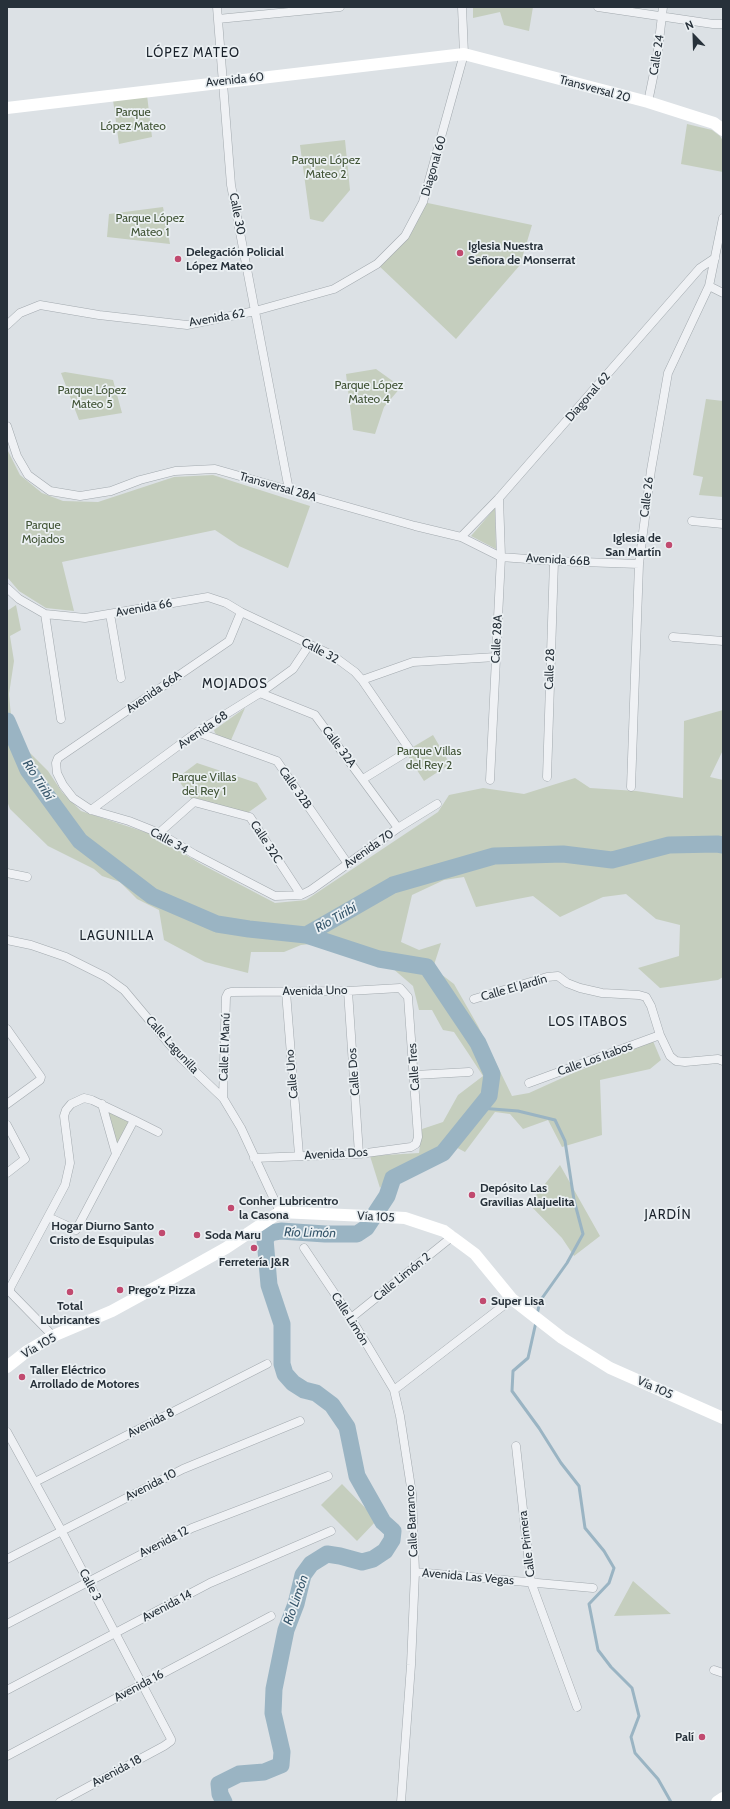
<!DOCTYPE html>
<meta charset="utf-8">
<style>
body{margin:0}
#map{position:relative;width:730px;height:1809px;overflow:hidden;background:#dce1e5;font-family:Cabin,sans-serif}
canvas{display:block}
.frame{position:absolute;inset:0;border:8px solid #27313a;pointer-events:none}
.north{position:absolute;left:674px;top:16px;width:40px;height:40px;-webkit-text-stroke:3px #ebf0f3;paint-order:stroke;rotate:337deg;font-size:11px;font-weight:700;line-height:16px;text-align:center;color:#27313a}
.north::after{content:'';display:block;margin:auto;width:14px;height:18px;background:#27313a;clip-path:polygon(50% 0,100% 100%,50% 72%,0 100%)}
</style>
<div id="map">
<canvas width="730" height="1809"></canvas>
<div class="frame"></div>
<div class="north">N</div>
</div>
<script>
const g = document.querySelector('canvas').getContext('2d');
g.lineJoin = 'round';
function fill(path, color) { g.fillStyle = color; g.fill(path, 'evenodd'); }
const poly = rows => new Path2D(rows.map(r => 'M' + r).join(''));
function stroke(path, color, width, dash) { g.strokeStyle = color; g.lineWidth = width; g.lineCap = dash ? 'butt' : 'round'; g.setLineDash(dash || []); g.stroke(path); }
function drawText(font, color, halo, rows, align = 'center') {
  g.font = font + ' Cabin,sans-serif'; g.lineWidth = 3.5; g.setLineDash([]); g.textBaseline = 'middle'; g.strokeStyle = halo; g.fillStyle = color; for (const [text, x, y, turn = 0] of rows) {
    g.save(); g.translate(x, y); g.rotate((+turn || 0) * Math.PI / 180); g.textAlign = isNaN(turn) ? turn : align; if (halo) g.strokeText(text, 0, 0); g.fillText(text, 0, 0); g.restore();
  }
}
const green = poly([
 [473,7,533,7,529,31,504,25,500,12,473,18],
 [147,95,152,137,119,144,113,100],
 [687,124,712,130,720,136,723,141,723,172,681,164],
 [345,140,350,190,323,222,310,219,300,145],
 [423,202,532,225,520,265,456,339,377,264,405,236],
 [163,207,170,244,107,237,109,214],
 [376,369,401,387,384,407,375,434,353,430,346,374],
 [65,372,113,380,122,413,79,420,61,373],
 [706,399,723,401,723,497,699,495,703,477,693,475],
 [7,449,20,475,42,493,63,501,98,502,174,477,213,475,310,506,288,568,239,546,215,530,62,562,74,611,46,608,19,591,7,577],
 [495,508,496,549,471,536],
 [16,605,21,630,10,636,14,661,9,694,11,716,24,747,48,771,62,792,81,811,151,834,201,864,275,903,306,900,438,812,449,795,483,788,524,794,575,778,590,788,636,791,683,798,684,721,723,710,723,750,710,777,723,780,723,977,718,980,660,988,638,968,679,956,680,925,656,919,626,894,603,897,560,917,533,896,476,907,464,877,444,880,412,895,401,942,419,950,441,943,433,968,454,984,478,1026,512,1096,529,1093,571,1074,653,1041,661,1060,650,1069,600,1080,602,1135,562,1147,548,1120,523,1129,510,1114,495,1112,465,1152,448,1143,434,1163,414,1170,393,1169,380,1188,370,1156,419,1153,422,1129,443,1122,458,1095,483,1076,468,1053,454,1032,443,1030,432,1010,419,1010,413,986,391,967,320,943,301,945,284,952,251,952,248,973,205,962,164,940,159,910,137,899,120,882,102,876,94,869,48,846,10,809,7,801,7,611],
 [245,708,231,740,218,736,215,733,214,730],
 [433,735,450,764,424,781,408,756,415,751,413,747],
 [197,763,257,783,267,799,246,814,192,800,177,778],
 [106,1110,131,1123,117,1149],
 [560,1165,600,1236,574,1256,562,1238,529,1204],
 [342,1484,377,1520,357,1541,321,1505],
 [633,1581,671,1614,614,1616]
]);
const stream = poly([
 [480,1108,518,1111,555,1120,565,1141,574,1200,583,1234,567,1263,540,1301,537,1315],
 [536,1322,528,1358,513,1371,512,1391,539,1428,561,1463,579,1486,585,1528,604,1551,614,1568,609,1583,589,1604,598,1650,611,1667,632,1688,639,1716,631,1737,635,1753,658,1779,671,1802]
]);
const river = poly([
 [7,721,28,770,80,841,152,896,217,924,249,929,306,935,379,959,427,967,478,1043,492,1074,489,1096,443,1153,393,1178,387,1196,366,1228,357,1234,325,1234,281,1231,270,1233,265,1239,269,1285,282,1324,282,1364,285,1374,293,1383,304,1390,316,1393,332,1405,347,1427,357,1476,383,1522,393,1531,392,1540,385,1551,373,1559,362,1562,340,1556,327,1554,311,1564,303,1575,296,1604,286,1630,274,1689,273,1713,282,1752,281,1765,264,1772,239,1774,219,1784,220,1794,224,1802],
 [306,935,393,885,494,856,563,854,612,860,669,845,717,844,723,845]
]);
const street = poly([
 [217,7,231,185,289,490],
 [598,7,713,24,723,24],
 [218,19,340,7],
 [648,102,657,58,663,7],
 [709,286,723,293],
 [7,325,20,313,40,305,99,315,187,325,255,311,334,289,377,264,405,236,423,202,464,54,462,7],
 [7,426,17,456,28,475,50,491,80,496,111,491,140,480,175,471,215,469,415,526,461,537,501,557,554,561,639,564],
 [692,521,723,524],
 [461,537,499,498,700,268,715,258],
 [7,588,19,599,45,614,85,618,208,597,226,603,241,612,332,655,355,672,362,680,410,750,363,779],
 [241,612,229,641,58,758,56,763,57,773,63,785,73,798,91,810,129,821,159,833,194,854,275,896,301,895,311,890,398,828,437,804],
 [45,614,61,719],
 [110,614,121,678],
 [673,637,723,641],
 [362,680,413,662,496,657],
 [260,693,315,715,398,828],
 [197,732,277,761,348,864],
 [547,777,554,561],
 [490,780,501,557,499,498],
 [631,787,639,564,651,470,668,373,709,286,723,218],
 [91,810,197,732,260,693,293,669,309,645],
 [159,833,194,802,250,817,301,895],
 [7,873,27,877],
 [7,940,31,945,66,957,106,977,124,990,181,1058,223,1098,241,1128,280,1212],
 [348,991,359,1154],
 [286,992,299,1155],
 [474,999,547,977,558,976,567,983,580,988,602,993,639,995,646,997,651,1006,660,1035,670,1056,676,1061,685,1062,718,1059,723,1061],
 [7,1029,41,1077,40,1080,7,1104],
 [415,1075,469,1072],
 [529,1083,660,1035],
 [223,1098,226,997,228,993,231,992,348,991,400,988,408,997,418,1137,416,1144,411,1147,359,1154,254,1158],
 [102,1104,116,1154],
 [134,1120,158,1132],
 [7,1125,25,1159,7,1173],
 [48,1217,76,1230,134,1120,92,1100,84,1098,71,1104,66,1110,64,1116,70,1163,65,1185,10,1288,10,1292,53,1336],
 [304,1248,351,1318,394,1390],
 [351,1318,453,1236],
 [7,1432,61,1530,171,1739,171,1741,164,1746,60,1802],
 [516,1446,531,1582,577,1707],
 [35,1482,267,1364],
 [7,1559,183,1469,300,1421],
 [415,1572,593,1588],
 [7,1624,192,1528,328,1476],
 [714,1670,723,1673],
 [7,1690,210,1583,331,1531],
 [7,1756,271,1616],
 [401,1802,411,1665,415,1572,412,1494,400,1416,394,1390,512,1299]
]);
const secondary = poly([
 [7,108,464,54,648,102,714,123,723,130],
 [7,1367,26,1352,53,1336,112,1311,176,1276,226,1248,280,1212,387,1217,405,1218,444,1231,475,1254,512,1299,562,1338,610,1368,723,1418],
 [717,1802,723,1798]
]);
const markers = [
 [460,253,4,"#c14a6f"],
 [178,259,4,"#c14a6f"],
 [669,545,4,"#c14a6f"],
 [472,1195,4,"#c14a6f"],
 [231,1208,4,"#c14a6f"],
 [162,1233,4,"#c14a6f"],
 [197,1235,4,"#c14a6f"],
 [254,1248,4,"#c14a6f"],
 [120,1290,4,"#c14a6f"],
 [70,1292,4,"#c14a6f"],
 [483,1301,4,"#c14a6f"],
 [22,1377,4,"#c14a6f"],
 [702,1737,4,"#c14a6f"]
];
const streetNames = [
 ["Calle 24",657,55,-81],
 ["Avenida 60",235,80,-6],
 ["Transversal 20",595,89,15],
 ["Diagonal 60",434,166,-74],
 ["Calle 30",237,214,79],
 ["Avenida 62",217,318,-10],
 ["Diagonal 62",588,397,-49],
 ["Transversal 28A",278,487,16],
 ["Calle 26",647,497,-83],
 ["Avenida 66B",558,560,3],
 ["Avenida 66",144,608,-10],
 ["Calle 28A",497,639,-87],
 ["Calle 32",320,651,28],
 ["Calle 28",550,669,-88],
 ["Avenida 66A",154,692,-35],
 ["Avenida 68",203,730,-34],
 ["Calle 32A",339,747,53],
 ["Calle 32B",295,788,55],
 ["Calle 34",169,841,29],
 ["Calle 32C",266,842,57],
 ["Avenida 70",369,849,-35],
 ["Calle El Jardín",514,988,-16],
 ["Avenida Uno",315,991,-1],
 ["Calle Lagunilla",172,1045,48],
 ["Calle El Manú",225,1047,-88],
 ["Calle Los Itabos",595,1059,-20],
 ["Calle Tres",414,1067,-94],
 ["Calle Dos",354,1072,-94],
 ["Calle Uno",292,1074,-95],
 ["Avenida Dos",336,1154,-3],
 ["Vía 105",376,1217,3],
 ["Calle Limón 2",402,1277,-39],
 ["Calle Limón",350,1319,58],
 ["Vía 105",39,1346,-30],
 ["Vía 105",655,1388,24],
 ["Avenida 8",151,1423,-27],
 ["Avenida 10",151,1485,-27],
 ["Calle Barranco",412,1521,-93],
 ["Avenida 12",164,1542,-27],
 ["Calle Primera",527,1544,-97],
 ["Avenida Las Vegas",468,1577,5],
 ["Calle 3",90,1585,62],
 ["Avenida 14",167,1606,-28],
 ["Avenida 16",139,1686,-28],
 ["Avenida 18",117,1771,-28]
];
const parkNames = [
 ["Parque",133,112],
 ["López Mateo",133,126],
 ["Parque López",326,160],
 ["Mateo 2",326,174],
 ["Parque López",150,218],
 ["Mateo 1",150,232],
 ["Parque López",369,385],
 ["Mateo 4",369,399],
 ["Parque López",92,390],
 ["Mateo 5",92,404],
 ["Parque",43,525],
 ["Mojados",43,539],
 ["Parque Villas",429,751],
 ["del Rey 2",429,765],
 ["Parque Villas",204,777],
 ["del Rey 1",204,791]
];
const poiNames = [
 ["Iglesia Nuestra",468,246],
 ["Señora de Monserrat",468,260],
 ["Delegación Policial",186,252],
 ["López Mateo",186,266],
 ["Iglesia de",661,538,"right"],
 ["San Martín",661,552,"right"],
 ["Depósito Las",480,1188],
 ["Gravilias Alajuelita",480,1202],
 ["Conher Lubricentro",239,1201],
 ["la Casona",239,1215],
 ["Hogar Diurno Santo",154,1226,"right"],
 ["Cristo de Esquipulas",154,1240,"right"],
 ["Soda Maru",205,1235],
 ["Ferretería J&R",254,1262,"center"],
 ["Prego'z Pizza",128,1290],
 ["Super Lisa",491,1301],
 ["Total",70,1306,"center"],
 ["Lubricantes",70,1320,"center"],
 ["Taller Eléctrico",30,1370],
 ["Arrollado de Motores",30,1384],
 ["Palí",694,1737,"right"]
];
const neighbourhoodNames = [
 ["LÓPEZ MATEO",193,53],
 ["MOJADOS",235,684],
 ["LAGUNILLA",117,936],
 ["LOS ITABOS",588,1022],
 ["JARDÍN",668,1215]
];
const waterNames = [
 ["Río Tiribí",38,780,57],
 ["Río Tiribí",336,918,-30],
 ["Río Limón",310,1233,1],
 ["Río Limón",296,1600,-71]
];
fill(green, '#c5cebe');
stroke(stream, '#9ab4c3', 3);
stroke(river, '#9ab4c3', 17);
stroke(street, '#a2a9ae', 9);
stroke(street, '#eff1f4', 8);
stroke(secondary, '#fff', 12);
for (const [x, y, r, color] of markers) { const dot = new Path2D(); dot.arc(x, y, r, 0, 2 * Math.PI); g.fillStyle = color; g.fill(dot); stroke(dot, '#ebf0f3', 1.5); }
drawText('12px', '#27313a', '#ebf0f3', streetNames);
drawText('12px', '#415436', '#ebf0f3', parkNames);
drawText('bold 12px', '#27313a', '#ebf0f3', poiNames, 'left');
g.letterSpacing = '1px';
drawText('13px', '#1a222b', '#ebf0f3', neighbourhoodNames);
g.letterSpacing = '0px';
drawText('italic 13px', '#35556a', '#ebf0f3', waterNames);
</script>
